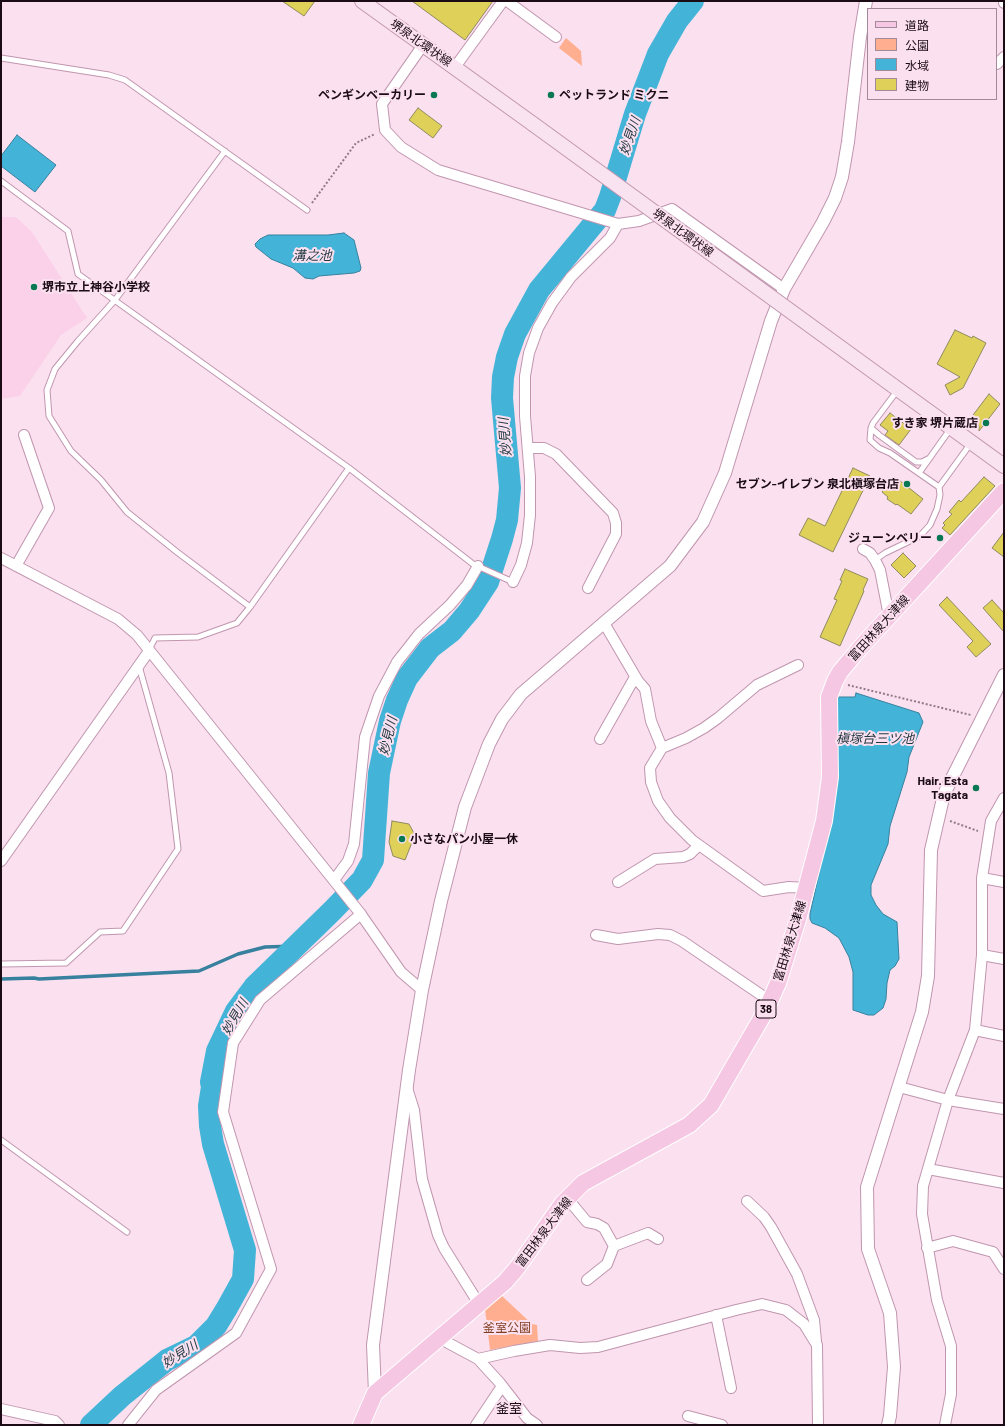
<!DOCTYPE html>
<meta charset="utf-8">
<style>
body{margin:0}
#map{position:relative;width:1005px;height:1426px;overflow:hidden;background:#fbe0ef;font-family:Barlow,"Noto Sans JP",sans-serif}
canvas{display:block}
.frame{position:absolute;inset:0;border:2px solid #1a0b15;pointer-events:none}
.legend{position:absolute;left:867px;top:8px;width:130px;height:92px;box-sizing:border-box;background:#fbe0ef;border:1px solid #a18b98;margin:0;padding:5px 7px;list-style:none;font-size:12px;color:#1a0b15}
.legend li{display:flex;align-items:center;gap:8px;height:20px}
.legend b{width:20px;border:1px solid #a18b98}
</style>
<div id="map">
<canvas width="1005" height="1426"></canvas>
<div class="frame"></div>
<ul class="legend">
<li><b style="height:5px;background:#f6c7e3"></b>道路</li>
<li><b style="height:11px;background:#ffaf8f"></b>公園</li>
<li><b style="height:11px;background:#43b4d8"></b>水域</li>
<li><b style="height:11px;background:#ded059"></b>建物</li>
</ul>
</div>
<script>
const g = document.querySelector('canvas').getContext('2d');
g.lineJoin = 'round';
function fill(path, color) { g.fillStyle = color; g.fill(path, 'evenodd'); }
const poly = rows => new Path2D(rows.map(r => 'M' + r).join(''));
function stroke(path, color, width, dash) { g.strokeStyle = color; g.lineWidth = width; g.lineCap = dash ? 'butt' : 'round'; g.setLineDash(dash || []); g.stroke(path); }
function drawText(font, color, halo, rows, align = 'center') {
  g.font = font + ' Barlow,"Noto Sans JP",sans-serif'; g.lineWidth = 4; g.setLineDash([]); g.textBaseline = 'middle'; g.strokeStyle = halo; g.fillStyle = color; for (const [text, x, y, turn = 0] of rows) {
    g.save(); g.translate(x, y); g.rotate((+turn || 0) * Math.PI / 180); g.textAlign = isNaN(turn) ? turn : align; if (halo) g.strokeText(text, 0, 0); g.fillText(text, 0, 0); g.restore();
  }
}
const built = poly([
 [1,217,16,217,32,232,87,318,61,335,20,396,1,399]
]);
const green = poly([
 [566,38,581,51,582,66,559,48],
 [502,1296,532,1324,537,1325,538,1341,490,1350,485,1309]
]);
const water = poly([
 [17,135,56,165,35,192,1,166,1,156,17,135],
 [344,233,354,240,361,268,360,271,354,273,319,276,313,279,305,278,293,268,271,259,256,247,255,244,260,239,268,235,328,235,344,233],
 [856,693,919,713,923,722,909,757,907,772,890,826,888,844,871,885,871,895,876,905,883,914,897,922,899,959,895,966,890,970,887,983,886,999,883,1008,874,1015,868,1015,853,1010,853,972,849,957,839,938,825,928,812,923,810,919,810,914,831,820,836,713,838,697,855,697,856,693]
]);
const stream = poly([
 [1,979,34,978,39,979,199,971,238,954,265,947,297,946]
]);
const river = poly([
 [91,1425,122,1396,167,1360,196,1346,216,1326,227,1308,243,1279,245,1250,213,1144,210,1126,209,1106,212,1087,211,1082,217,1051,236,1011,254,987,332,911,362,880,373,860,379,773,390,721,397,700,407,678,430,648,452,631,469,611,488,582,502,539,507,520,510,488,502,398,503,377,507,357,515,334,539,290,605,210,610,197,635,114,658,54,677,21,693,1]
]);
const building = poly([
 [282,1,315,1,304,16,282,1],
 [412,1,493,1,465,40,412,1],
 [418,108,442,126,433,138,409,120,418,108],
 [955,330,972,338,973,336,986,343,963,388,950,395,945,385,960,377,937,364,955,330],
 [989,394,1000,404,979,431,979,426,970,419,989,394],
 [890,413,911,429,899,445,885,435,888,431,880,425,890,413],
 [853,468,870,476,833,552,799,535,808,518,825,526,853,468],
 [984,477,995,486,950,535,942,528,945,525,943,523,952,514,949,512,959,500,961,502,984,477],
 [892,478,898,482,899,480,923,499,911,514,897,504,896,505,887,499,888,497,882,492,892,478],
 [1004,532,1004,557,992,548,1004,532],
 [903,553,916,566,904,578,891,565,903,553],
 [845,569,868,579,863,590,864,591,840,646,820,637,837,600,834,599,842,581,840,580,845,569],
 [947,597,991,644,976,657,967,647,973,641,939,605,947,597],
 [992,600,1004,613,1004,632,983,608,992,600],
 [392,821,409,824,415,835,405,860,393,856,389,842,392,821]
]);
const path = poly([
 [312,203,356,143,375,134],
 [848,685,971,715],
 [950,821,978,831]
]);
const service = poly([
 [1,58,109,75,125,80,307,210],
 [225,151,115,300,78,341,55,369,47,390,49,416,71,451,101,480,127,512,177,552,250,607],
 [1,181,68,231,78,274,349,468,473,564,513,582],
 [897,391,873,423,871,428,870,440,879,448,890,453,939,487,971,443],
 [871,428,879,435,916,462,922,462,930,458],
 [919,473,951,428],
 [875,560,885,553,920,536,930,525,937,509,940,495,939,487],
 [149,650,155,638,198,637,237,623,250,607,349,468],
 [1,964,66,963,100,932,123,931,178,849,169,773,139,666],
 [1,1140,127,1232]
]);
const minor = poly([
 [507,1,556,37],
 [1004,1,1004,3],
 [423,45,382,104,385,130,401,147,438,170,618,224,639,221,672,209,784,289],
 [997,64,1004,57],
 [455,67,503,1],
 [528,448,544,448,556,454,613,513,616,523,616,534,588,588],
 [863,549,870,553,875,560,880,570,889,616],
 [1,558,118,619,137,635,360,913,401,972,422,990],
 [16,566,49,508,24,435],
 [513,582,521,565,527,543,530,515,530,477,525,416,525,376,529,353,538,328,552,303,571,277,610,238,618,224],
 [604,623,638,681,645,689,651,721,662,748,650,768,651,782,658,801,670,818,692,840,763,891,789,887,807,888],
 [600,739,635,677],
 [662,748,686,738,704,728,718,718,757,685,798,665],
 [1004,798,991,821,982,878,982,955,1004,959],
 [1,861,149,651],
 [982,878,1004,882],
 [334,880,348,861,354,844,365,737,379,696,397,662,419,634,450,605,467,585,478,566],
 [618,882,655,859,683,857,690,854,699,845],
 [596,935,618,939,658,934,670,935,682,941,770,1001],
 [982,955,975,1030,948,1100,1004,1109],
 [975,1030,1004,1036],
 [899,1087,948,1100,923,1186,922,1214,937,1300,951,1346,951,1394,945,1425],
 [407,1088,414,1110,422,1179,438,1235,444,1248,479,1304],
 [928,1169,1004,1183],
 [567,1198,587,1222,597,1224,604,1228,614,1246],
 [747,1201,764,1217,771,1227,797,1274,814,1320,816,1341],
 [927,1248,953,1241,971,1246,993,1252,1004,1269],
 [587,1280,607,1264,614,1246,648,1233,658,1239],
 [716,1315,731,1388],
 [439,1338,478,1359,514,1351,550,1345,580,1348,598,1347,736,1310,762,1304,786,1310,804,1324,817,1345,818,1425],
 [478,1359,500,1383,527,1418,537,1425],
 [1,1409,55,1421,59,1425],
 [688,1416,722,1425],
 [128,1425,156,1390,236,1333,271,1269,223,1112,233,1043,260,1000,361,914],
 [476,1425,502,1386]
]);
const tertiary = poly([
 [375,1393,373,1345,409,1070,422,990,441,901,465,807,489,744,502,719,521,694,670,566,703,522,725,473,771,321,784,289,823,222,835,198,842,177,848,142,860,37,866,1],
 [888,1425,890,1416,894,1367,890,1313,868,1249,867,1187,922,1012,928,976,931,850,944,794,1004,675]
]);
const secondary = poly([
 [362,1,533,124],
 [892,385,1004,466]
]);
const primary = poly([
 [361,1425,375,1393,505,1282,517,1268,562,1204,583,1183,689,1125,711,1105,765,1012,778,983,798,919,824,821,830,777,829,697,835,681,840,672,860,648,1004,491]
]);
const secondaryBridge = poly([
 [533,124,892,385]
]);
const markers = [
 [434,95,4,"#087852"],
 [551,95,4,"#087852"],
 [34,287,4,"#087852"],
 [986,423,4,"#087852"],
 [907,484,4,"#087852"],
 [940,538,4,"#087852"],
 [976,788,4,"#087852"],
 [402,839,4,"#087852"]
];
const shields = [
 [766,1009,20]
];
const shieldNames = [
 ["38",766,1009]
];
const streetNames = [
 ["堺泉北環状線",421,43,35],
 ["堺泉北環状線",683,233,36],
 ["富田林泉大津線",879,628,-48],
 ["富田林泉大津線",790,941,-73],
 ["富田林泉大津線",544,1232,-53]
];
const poiNames = [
 ["ペンギンベーカリー",426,95],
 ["ペットランド ミクニ",559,95,"left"],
 ["堺市立上神谷小学校",42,287,"left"],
 ["すき家 堺片蔵店",978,423],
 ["セブン-イレブン 泉北槇塚台店",899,484],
 ["ジューンベリー",932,538],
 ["Hair. Esta",968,781],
 ["Tagata",968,795],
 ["小さなパン小屋一休",410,839,"left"]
];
const parkNames = [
 ["釜室公園",507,1328]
];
const waterNames = [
 ["妙見川",630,136,-71],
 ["溝之池",312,256],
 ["妙見川",505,437,-95],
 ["妙見川",388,736,-76],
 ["槇塚台三ツ池",875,739],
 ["妙見川",235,1017,-60],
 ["妙見川",180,1354,-32]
];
const neighbourhoodNames = [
 ["釜室",509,1409]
];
fill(built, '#fbd1e9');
fill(green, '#ffaf8f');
fill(water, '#43b4d8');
stroke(water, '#37819e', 1);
stroke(stream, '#37819e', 3.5);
stroke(river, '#43b4d8', 22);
fill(building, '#ded059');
stroke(building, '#8f8a5f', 1);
stroke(service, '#c096af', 7);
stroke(minor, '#c096af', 12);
stroke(tertiary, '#c096af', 14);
stroke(secondary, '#c096af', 16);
stroke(primary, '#fff', 18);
stroke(path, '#907b88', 2, [2, 2]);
stroke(service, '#fff', 5);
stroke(minor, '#fff', 10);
stroke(tertiary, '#fff', 12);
stroke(secondary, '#fae3f1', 14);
stroke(primary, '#f6c7e3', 16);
stroke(secondaryBridge, '#c096af', 16, []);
stroke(secondaryBridge, '#fae3f1', 14);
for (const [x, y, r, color] of markers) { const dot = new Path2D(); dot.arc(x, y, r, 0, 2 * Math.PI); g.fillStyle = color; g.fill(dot); stroke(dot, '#fbe0ef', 1.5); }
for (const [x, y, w] of shields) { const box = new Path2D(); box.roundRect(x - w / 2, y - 9, w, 18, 3); g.fillStyle = '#fbe0ef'; g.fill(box); stroke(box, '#1a0b15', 1); }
drawText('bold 11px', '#1a0b15', null, shieldNames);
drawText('12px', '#1a0b15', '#fbe0ef', streetNames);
drawText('bold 12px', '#1a0b15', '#fbe0ef', poiNames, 'right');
drawText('12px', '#813e21', '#fbe0ef', parkNames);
drawText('italic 13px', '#1e363f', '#fbe0ef', waterNames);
drawText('13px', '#1a0b15', '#fbe0ef', neighbourhoodNames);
</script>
